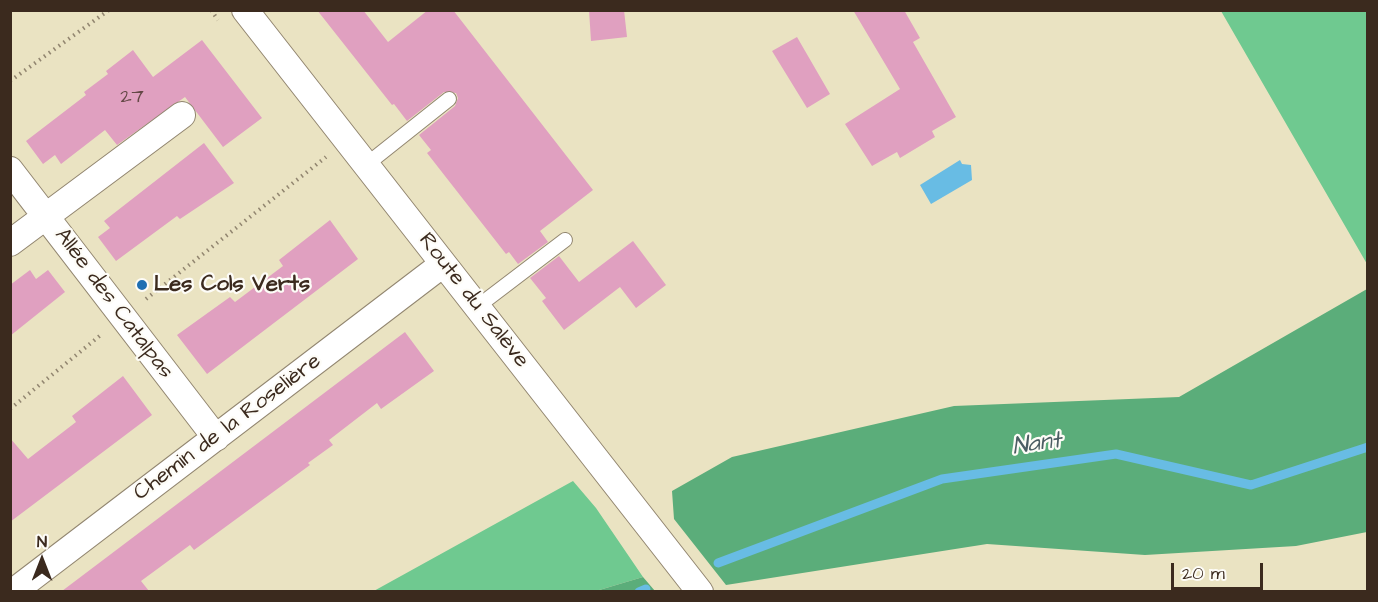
<!DOCTYPE html>
<meta charset="utf-8">
<style>
body{margin:0}
#map{position:relative;width:1378px;height:602px;overflow:hidden;background:#eae3c2;font-family:"Architects Daughter",sans-serif}
canvas{display:block}
.frame{position:absolute;inset:0;border:12px solid #3b2a1e;pointer-events:none}
.north{position:absolute;left:12px;top:530px;width:60px;height:60px;-webkit-text-stroke:4px #fdfcf7;paint-order:stroke;rotate:0deg;font-size:16px;font-weight:700;line-height:24px;text-align:center;color:#3b2a1e}
.north::after{content:'';display:block;margin:auto;width:21px;height:27px;background:#3b2a1e;clip-path:polygon(50% 0,100% 100%,50% 72%,0 100%)}
.scale{position:absolute;left:1171px;top:563px;width:92px;height:27px;box-sizing:border-box;border:3px solid #3b2a1e;border-top:0;padding-left:8px;font-size:18px;line-height:21px;white-space:nowrap;color:#3b2a1e;-webkit-text-stroke:4px #fdfcf7;paint-order:stroke}
</style>
<div id="map">
<canvas width="1378" height="602"></canvas>
<div class="frame"></div>
<div class="north">N</div>
<div class="scale">20 m</div>
</div>
<script>
const g = document.querySelector('canvas').getContext('2d');
g.lineJoin = 'round';
function fill(path, color) { g.fillStyle = color; g.fill(path, 'evenodd'); }
const poly = rows => new Path2D(rows.map(r => 'M' + r).join(''));
function stroke(path, color, width, dash) { g.strokeStyle = color; g.lineWidth = width; g.lineCap = dash ? 'butt' : 'round'; g.setLineDash(dash || []); g.stroke(path); }
function drawText(font, color, halo, rows, align = 'center') {
  g.font = font + ' "Architects Daughter",sans-serif'; g.lineWidth = 4.5; g.setLineDash([]); g.textBaseline = 'middle'; g.strokeStyle = halo; g.fillStyle = color; for (const [text, x, y, turn = 0] of rows) {
    g.save(); g.translate(x, y); g.rotate((+turn || 0) * Math.PI / 180); g.textAlign = isNaN(turn) ? turn : align; if (halo) g.strokeText(text, 0, 0); g.fillText(text, 0, 0); g.restore();
  }
}
const green = poly([
 [1221,11,1367,11,1367,264],
 [573,481,596,508,643,577,596,591,372,592]
]);
const forest = poly([
 [1367,289,1367,532,1296,546,1145,555,987,544,726,585,674,519,672,491,732,457,954,406,1179,397],
 [643,577,655,591,596,591]
]);
const water = poly([
 [960,160,962,164,971,165,972,180,931,204,920,185]
]);
const stream = poly([
 [718,563,942,479,1116,454,1251,485,1368,447],
 [639,592,646,589]
]);
const building = poly([
 [317,10,363,10,388,42,428,10,453,10,593,190,540,231,548,242,518,264,509,252,506,254,427,153,431,150,419,135,455,106,458,98,456,93,444,92,407,121,394,104,392,105],
 [589,10,624,10,627,37,591,41],
 [853,10,904,10,920,38,913,42,956,117,932,131,935,137,900,158,897,152,872,166,845,124,900,89],
 [797,37,830,94,807,108,772,51],
 [202,40,262,118,223,147,185,97,117,145,105,130,61,164,55,155,43,164,26,141,86,95,84,92,108,74,106,71,133,50,153,77],
 [204,143,234,183,180,219,177,216,116,261,98,237,110,228,104,221],
 [330,220,358,259,207,374,177,335,230,297,235,302,283,266,279,260],
 [633,241,666,285,636,308,620,287,564,330,542,301,546,298,530,278,559,256,579,282],
 [30,270,36,279,48,270,65,292,10,336,10,285],
 [405,332,434,371,381,409,377,403,329,440,333,445,308,463,310,465,194,550,190,545,141,581,149,591,62,591],
 [123,376,152,415,10,522,10,438,28,459,76,422,72,416]
]);
const path = poly([
 [211,10,218,20],
 [10,81,109,10],
 [146,299,326,157],
 [10,409,102,334]
]);
const service = poly([
 [366,165,449,99],
 [477,307,565,240]
]);
const minor = poly([
 [245,10,700,592],
 [10,170,216,438],
 [10,243,182,115],
 [13,592,443,264]
]);
const markers = [
 [142,285,6,"#1f6fb2"]
];
const numberNames = [
 ["27",132,98]
];
const poiNames = [
 ["Les Cols Verts",154,285]
];
const streetNames = [
 ["Route du Salève",473,301,52],
 ["Allée des Catalpas",113,304,53],
 ["Chemin de la Roselière",228,428,-37]
];
const waterNames = [
 ["Nant",1037,445,-8]
];
fill(green, '#6fc990');
fill(forest, '#5bad7a');
fill(water, '#68bce4');
stroke(stream, '#68bce4', 9);
fill(building, '#e0a0c0');
stroke(service, '#928670', 16);
stroke(minor, '#928670', 28);
stroke(path, '#928670', 4, [1.5, 4.5]);
stroke(service, '#fff', 14);
stroke(minor, '#fff', 26);
for (const [x, y, r, color] of markers) { const dot = new Path2D(); dot.arc(x, y, r, 0, 2 * Math.PI); g.fillStyle = color; g.fill(dot); stroke(dot, '#fdfcf7', 2); }
drawText('20px', '#644846', null, numberNames);
drawText('bold 22px', '#3b2a1e', '#fdfcf7', poiNames, 'left');
drawText('22px', '#3b2a1e', '#fdfcf7', streetNames);
drawText('italic 24px', '#4b5d63', '#fdfcf7', waterNames);
</script>
